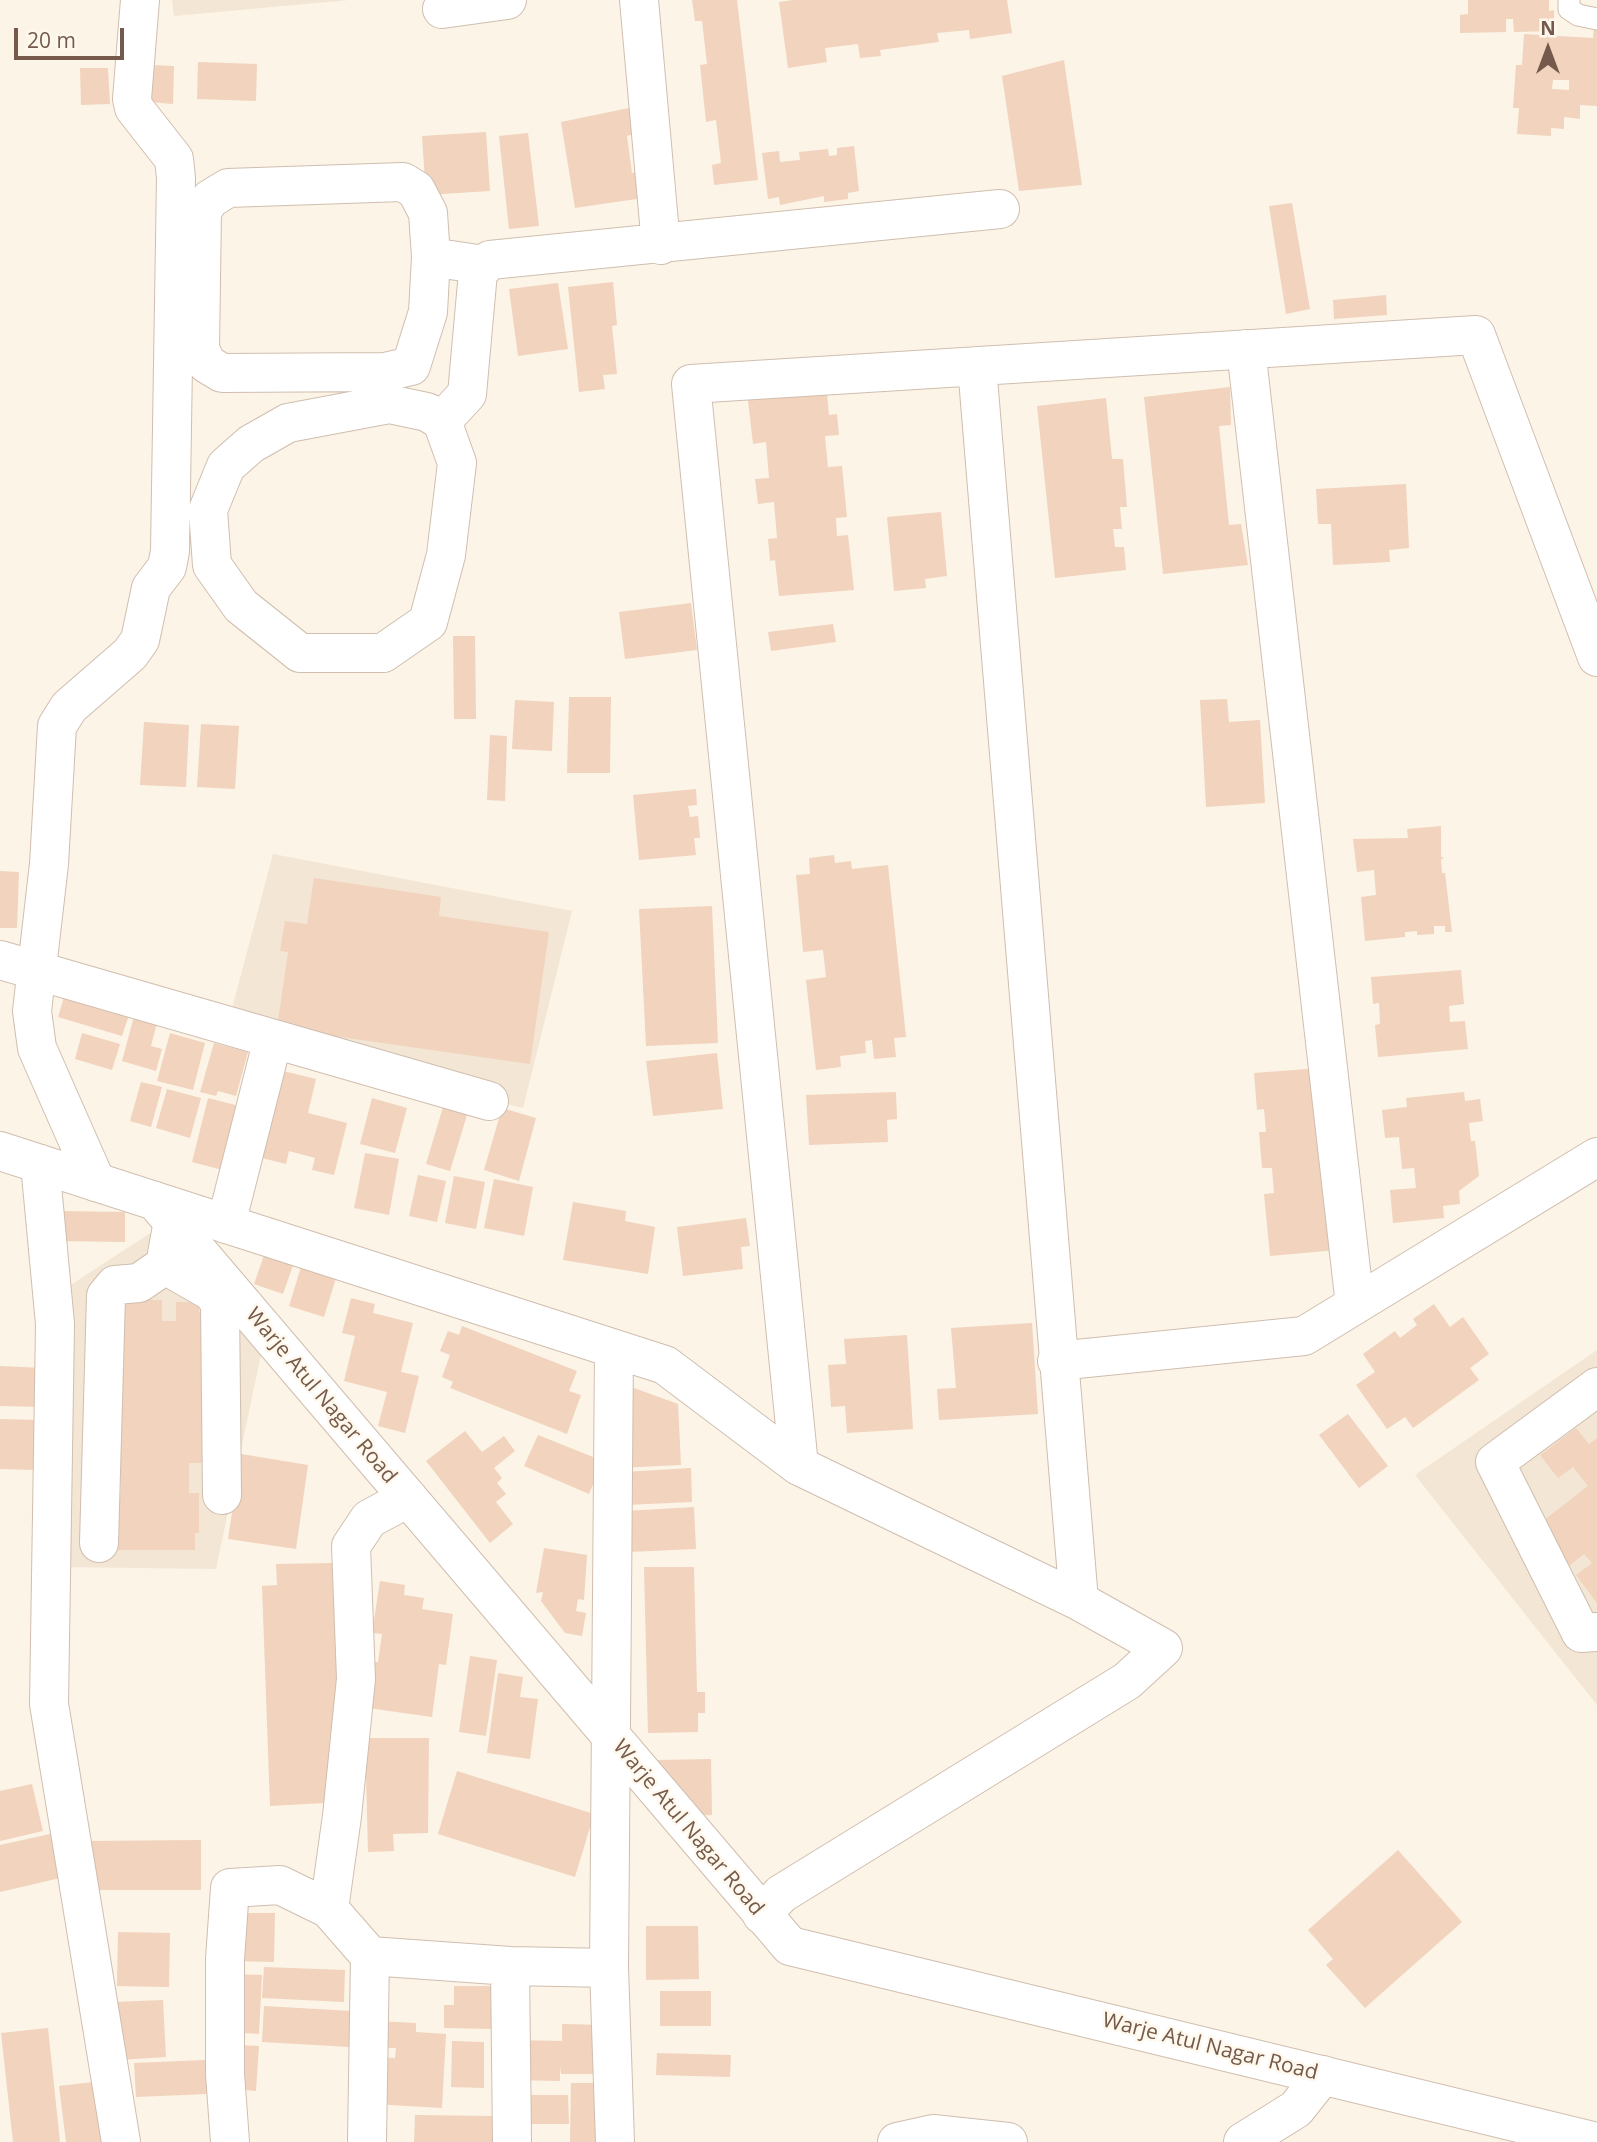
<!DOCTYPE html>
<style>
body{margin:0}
#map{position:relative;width:1597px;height:2142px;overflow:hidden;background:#fcf4e6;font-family:"Open Sans",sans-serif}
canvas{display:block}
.north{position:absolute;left:1513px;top:14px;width:70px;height:70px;-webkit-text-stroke:5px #fff8ec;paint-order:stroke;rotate:0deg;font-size:19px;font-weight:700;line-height:28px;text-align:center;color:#755a4b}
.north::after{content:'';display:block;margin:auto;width:24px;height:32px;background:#755a4b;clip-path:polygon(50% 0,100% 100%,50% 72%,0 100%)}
.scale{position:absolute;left:14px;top:28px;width:110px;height:32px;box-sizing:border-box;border:4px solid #755a4b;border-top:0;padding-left:9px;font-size:21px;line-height:24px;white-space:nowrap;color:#755a4b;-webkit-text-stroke:5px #fff8ec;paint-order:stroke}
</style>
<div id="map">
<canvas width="1597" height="2142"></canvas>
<div class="north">N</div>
<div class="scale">20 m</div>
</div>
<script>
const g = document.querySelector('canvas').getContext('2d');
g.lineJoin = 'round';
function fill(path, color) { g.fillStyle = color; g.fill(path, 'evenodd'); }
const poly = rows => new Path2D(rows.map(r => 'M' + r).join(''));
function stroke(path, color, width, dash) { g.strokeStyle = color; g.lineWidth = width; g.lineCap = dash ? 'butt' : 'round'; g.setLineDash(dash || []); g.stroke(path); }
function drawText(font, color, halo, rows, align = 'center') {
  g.font = font + ' "Open Sans",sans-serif'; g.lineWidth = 5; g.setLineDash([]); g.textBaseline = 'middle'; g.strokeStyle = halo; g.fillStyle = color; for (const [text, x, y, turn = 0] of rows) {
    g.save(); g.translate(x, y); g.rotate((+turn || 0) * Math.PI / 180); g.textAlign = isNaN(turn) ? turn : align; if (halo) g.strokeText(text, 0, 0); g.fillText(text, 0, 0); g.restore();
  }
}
const residential = poly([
 [172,0,349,0,174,16],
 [273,854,572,911,523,1108,225,1035],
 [155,1230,264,1340,216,1569,62,1567,63,1290],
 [1597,1350,1597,1705,1415,1475]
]);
const building = poly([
 [692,0,737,0,758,180,714,185,712,165,721,163,716,120,706,122,700,65,707,64,702,21,695,21],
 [793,0,1007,0,1012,33,970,39,969,30,937,33,939,42,880,50,881,56,860,58,858,44,825,48,827,62,788,68,779,2],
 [1468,0,1549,0,1549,11,1554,10,1554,31,1514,32,1513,19,1506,19,1506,32,1460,33,1460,15,1468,14],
 [1594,28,1597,29,1597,106,1580,105,1580,119,1564,117,1564,129,1551,128,1551,136,1517,134,1519,108,1513,108,1516,65,1522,65,1524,34,1593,38],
 [1553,80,1569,80,1569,90,1552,89],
 [1064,60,1082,185,1019,191,1002,76],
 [198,62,257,64,256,101,197,99],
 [150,65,174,66,173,104,149,102],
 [80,68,108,68,110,104,81,105],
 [629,108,633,134,627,136,632,173,639,171,643,198,575,208,561,122],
 [486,132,490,191,426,195,422,136],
 [528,133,539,226,509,229,499,136],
 [854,146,859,191,848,193,848,199,824,202,824,196,780,205,779,197,768,199,762,153,779,151,780,162,800,160,799,152,828,149,829,156,837,155,837,148],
 [1292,203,1310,309,1286,314,1269,206],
 [613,282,617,325,612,326,617,374,603,375,605,389,579,392,568,287],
 [558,283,568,349,518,356,509,289],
 [1386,295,1387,315,1334,319,1333,300],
 [826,384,829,415,837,414,839,435,825,436,828,467,842,466,847,517,836,518,837,536,848,535,854,590,779,596,775,560,770,561,768,539,777,538,774,502,758,504,755,479,769,478,766,442,753,444,747,392],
 [1230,387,1231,425,1219,426,1229,525,1241,524,1248,565,1163,574,1144,397],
 [1106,398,1112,459,1123,459,1127,507,1120,507,1122,529,1113,529,1115,547,1124,547,1126,570,1055,578,1037,406],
 [1406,484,1409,548,1389,550,1390,562,1333,565,1331,524,1318,524,1316,489],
 [941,512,947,576,925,579,926,588,894,591,887,517],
 [691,603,697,650,625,659,619,612],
 [833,624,836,642,771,651,768,632],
 [453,636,475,636,476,719,454,719],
 [569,697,611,697,610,773,567,773],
 [1227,699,1229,722,1260,720,1265,803,1206,807,1200,700],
 [515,700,554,702,552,751,512,749],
 [144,722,189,725,186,787,140,785],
 [201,724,239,726,235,789,197,787],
 [490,735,507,736,505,801,487,800],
 [696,789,697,805,688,806,690,817,698,816,700,838,694,838,696,855,639,860,633,795],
 [1441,826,1441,857,1444,857,1441,860,1442,873,1445,873,1452,932,1445,932,1445,926,1434,926,1434,934,1417,935,1417,931,1405,932,1405,937,1365,941,1361,897,1376,895,1374,870,1357,872,1353,839,1408,838,1407,829],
 [834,855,835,863,851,861,852,869,888,865,906,1037,894,1038,896,1057,874,1059,872,1040,865,1041,866,1053,840,1056,841,1067,816,1070,806,980,826,977,823,950,803,952,796,875,810,874,809,858],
 [0,871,19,872,17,928,0,928],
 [314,878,441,897,439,916,549,932,530,1064,277,1028,288,952,280,951,285,921,307,924],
 [712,906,718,1043,646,1046,639,909],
 [1461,970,1464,1004,1449,1006,1450,1022,1465,1021,1468,1049,1378,1057,1375,1025,1380,1024,1379,1003,1373,1004,1371,977],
 [68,984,133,1003,122,1036,58,1017],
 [136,1009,159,1015,151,1046,162,1049,156,1071,122,1061],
 [82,1033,120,1044,112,1070,75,1059],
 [170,1033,205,1043,193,1090,157,1081],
 [214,1043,248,1052,236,1096,218,1091,216,1096,200,1092],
 [717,1053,723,1109,653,1116,646,1061],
 [1321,1068,1337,1250,1270,1256,1264,1194,1274,1193,1272,1168,1262,1168,1259,1132,1266,1132,1264,1109,1257,1110,1254,1073],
 [279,1070,316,1079,308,1113,347,1123,334,1175,312,1170,315,1158,289,1151,286,1164,258,1157],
 [141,1082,162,1087,151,1127,130,1121],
 [167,1089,201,1098,190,1138,156,1128],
 [896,1092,897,1119,887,1120,888,1142,809,1145,806,1095],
 [1464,1092,1465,1101,1480,1099,1483,1121,1469,1123,1471,1141,1475,1141,1479,1176,1459,1191,1460,1204,1443,1206,1444,1218,1393,1223,1390,1190,1416,1188,1414,1168,1402,1169,1399,1137,1385,1138,1382,1110,1407,1107,1406,1098],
 [208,1098,247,1108,230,1172,192,1162],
 [372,1098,407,1108,395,1153,360,1144],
 [443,1107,467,1115,450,1171,426,1164],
 [502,1108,536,1118,519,1181,484,1170],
 [365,1153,399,1159,389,1215,354,1208],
 [418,1175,446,1181,437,1222,409,1216],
 [454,1176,485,1182,476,1229,445,1223],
 [494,1179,533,1187,524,1236,484,1228],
 [573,1202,626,1211,625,1221,655,1227,648,1274,563,1260],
 [58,1211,125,1212,125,1242,58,1241],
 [746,1218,750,1246,741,1247,743,1269,683,1276,677,1227],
 [270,1238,299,1248,283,1294,254,1284],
 [305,1254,340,1265,324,1317,289,1306],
 [351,1298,375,1304,373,1313,413,1323,401,1372,419,1376,405,1433,378,1426,387,1392,344,1381,355,1336,342,1333],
 [121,1300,162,1300,162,1321,176,1321,176,1302,199,1302,199,1312,210,1312,203,1463,189,1463,189,1493,199,1493,199,1533,195,1533,195,1550,112,1550,107,1494,121,1494,121,1463,108,1463],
 [1434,1304,1450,1327,1463,1317,1489,1354,1470,1368,1479,1380,1413,1428,1405,1417,1387,1429,1356,1385,1375,1372,1363,1354,1395,1331,1400,1338,1417,1325,1413,1319],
 [1032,1323,1038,1414,939,1420,937,1389,956,1388,951,1328],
 [462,1326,577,1371,569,1391,581,1395,567,1434,450,1388,453,1382,442,1377,450,1355,440,1351,448,1331,459,1335],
 [907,1335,913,1429,847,1433,845,1406,831,1407,828,1365,846,1364,844,1339],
 [0,1366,44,1368,43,1407,0,1406],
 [634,1388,678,1404,681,1465,618,1468,614,1397],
 [1348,1414,1388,1466,1359,1488,1319,1435],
 [0,1419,37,1420,36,1470,0,1469],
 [1576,1428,1589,1444,1597,1438,1597,1603,1576,1575,1592,1563,1584,1554,1569,1566,1538,1525,1588,1486,1573,1467,1558,1478,1540,1455],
 [465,1431,482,1452,504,1436,515,1451,494,1468,502,1478,497,1483,506,1494,496,1502,513,1524,490,1543,426,1461],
 [538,1435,603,1461,589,1494,524,1466],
 [241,1454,308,1465,296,1549,228,1539],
 [691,1468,692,1502,626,1505,624,1472],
 [694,1507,696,1549,628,1552,626,1511],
 [544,1548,587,1555,584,1600,578,1599,576,1611,586,1613,582,1636,565,1633,541,1601,543,1592,536,1593],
 [332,1563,333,1587,345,1587,342,1802,270,1806,262,1586,277,1585,276,1564],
 [644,1567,694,1567,697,1692,705,1692,705,1713,698,1713,698,1732,648,1733],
 [380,1581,405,1585,404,1595,424,1598,422,1609,453,1614,446,1665,439,1664,432,1717,361,1707,373,1662,378,1662,382,1634,372,1633],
 [470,1656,497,1660,486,1736,459,1732],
 [498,1673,523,1677,520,1697,538,1699,530,1759,487,1753],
 [365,1738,429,1738,428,1833,393,1834,394,1851,368,1852],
 [711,1759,712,1815,679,1816,658,1779,658,1760],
 [457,1771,594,1814,575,1877,438,1834],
 [32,1784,43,1831,0,1841,0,1791],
 [59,1832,69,1876,0,1892,0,1845],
 [201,1840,201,1890,88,1890,88,1841],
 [1398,1850,1462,1922,1365,2008,1326,1965,1333,1959,1308,1930],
 [233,1913,275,1913,274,1962,232,1961],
 [646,1926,698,1926,699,1979,646,1980],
 [118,1932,170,1933,169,1987,117,1986],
 [264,1967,345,1970,344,2002,262,1998],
 [232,1974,262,1975,259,2034,229,2032],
 [454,1986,495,1986,495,2029,444,2028,444,2005,454,2005],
 [660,1991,711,1991,711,2026,660,2026],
 [163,2000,166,2057,120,2060,114,2002],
 [264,2006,352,2011,350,2047,262,2042],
 [378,2021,416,2023,416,2032,446,2034,442,2108,373,2104,376,2057,395,2058,396,2048,376,2048],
 [562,2024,606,2025,605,2074,561,2074,560,2066,560,2081,513,2080,513,2040,562,2041],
 [48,2028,60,2142,13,2142,1,2033],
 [452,2041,484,2042,484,2088,451,2087],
 [234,2045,259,2046,256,2091,232,2089],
 [657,2053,731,2055,730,2077,656,2075],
 [205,2060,207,2094,136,2097,134,2063],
 [110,2080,117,2142,66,2142,59,2086],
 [571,2083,610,2083,609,2142,570,2142],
 [514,2095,568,2095,569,2124,515,2124],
 [415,2115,494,2116,494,2142,414,2142]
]);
const service = poly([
 [1569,0,1569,9,1578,15,1597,19]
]);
const minor = poly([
 [639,0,661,245],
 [442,9,507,0],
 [431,257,428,213,416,190,403,182,228,188,210,199,202,211,200,349,207,364,222,373,385,372,411,366,428,312,431,257,484,265],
 [1246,349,1355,1305],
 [977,366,1079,1601],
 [442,421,427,412,389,404,288,423,251,444,226,466,208,510,212,565,241,606,300,653,383,653,428,622,446,555,457,463,442,421,467,394,478,272,490,260,1000,209],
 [0,960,489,1101],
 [40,1164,55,1324,49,1704,121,2142],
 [96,1182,37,1048,32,1011,49,864,57,726,69,707,130,654,140,640,151,588,167,567,170,551,176,178,174,159,134,108,132,99,140,0],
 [155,1201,665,1365,799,1466,1079,1601,1163,1648,1127,1681,781,1894,762,1915],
 [226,1224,273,1039],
 [165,1265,212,1292,220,1303,222,1495],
 [614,1349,609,1968,615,2142],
 [1057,1361,1304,1336,1597,1157],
 [1597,1387,1495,1462,1581,1633,1597,1632],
 [799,1466,691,384,1476,335,1597,657],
 [99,1543,106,1296,115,1285,139,1283,165,1265,173,1221],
 [329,1909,342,1816,356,1679,351,1546,369,1519,408,1498],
 [370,1956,510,1966,609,1968],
 [510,1966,512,2142],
 [230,2142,225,2074,225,1959,230,1888,280,1885,329,1909,370,1956,367,2142],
 [897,2142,933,2134,1008,2142],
 [1243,2142,1296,2109,1323,2075]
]);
const tertiary = poly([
 [0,1151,155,1201,790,1946,1597,2142]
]);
const streetNames = [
 ["Warje Atul Nagar Road",321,1396,50],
 ["Warje Atul Nagar Road",688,1828,50],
 ["Warje Atul Nagar Road",1210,2047,14]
];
fill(residential, '#f3e6d4');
fill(building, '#f1d3be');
stroke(service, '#d0beaf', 23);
stroke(minor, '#d0beaf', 40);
stroke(tertiary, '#d0beaf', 40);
stroke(service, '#fff', 21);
stroke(minor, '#fff', 38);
stroke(tertiary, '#fff', 38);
drawText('21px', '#755a4b', '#fff8ec', streetNames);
</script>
